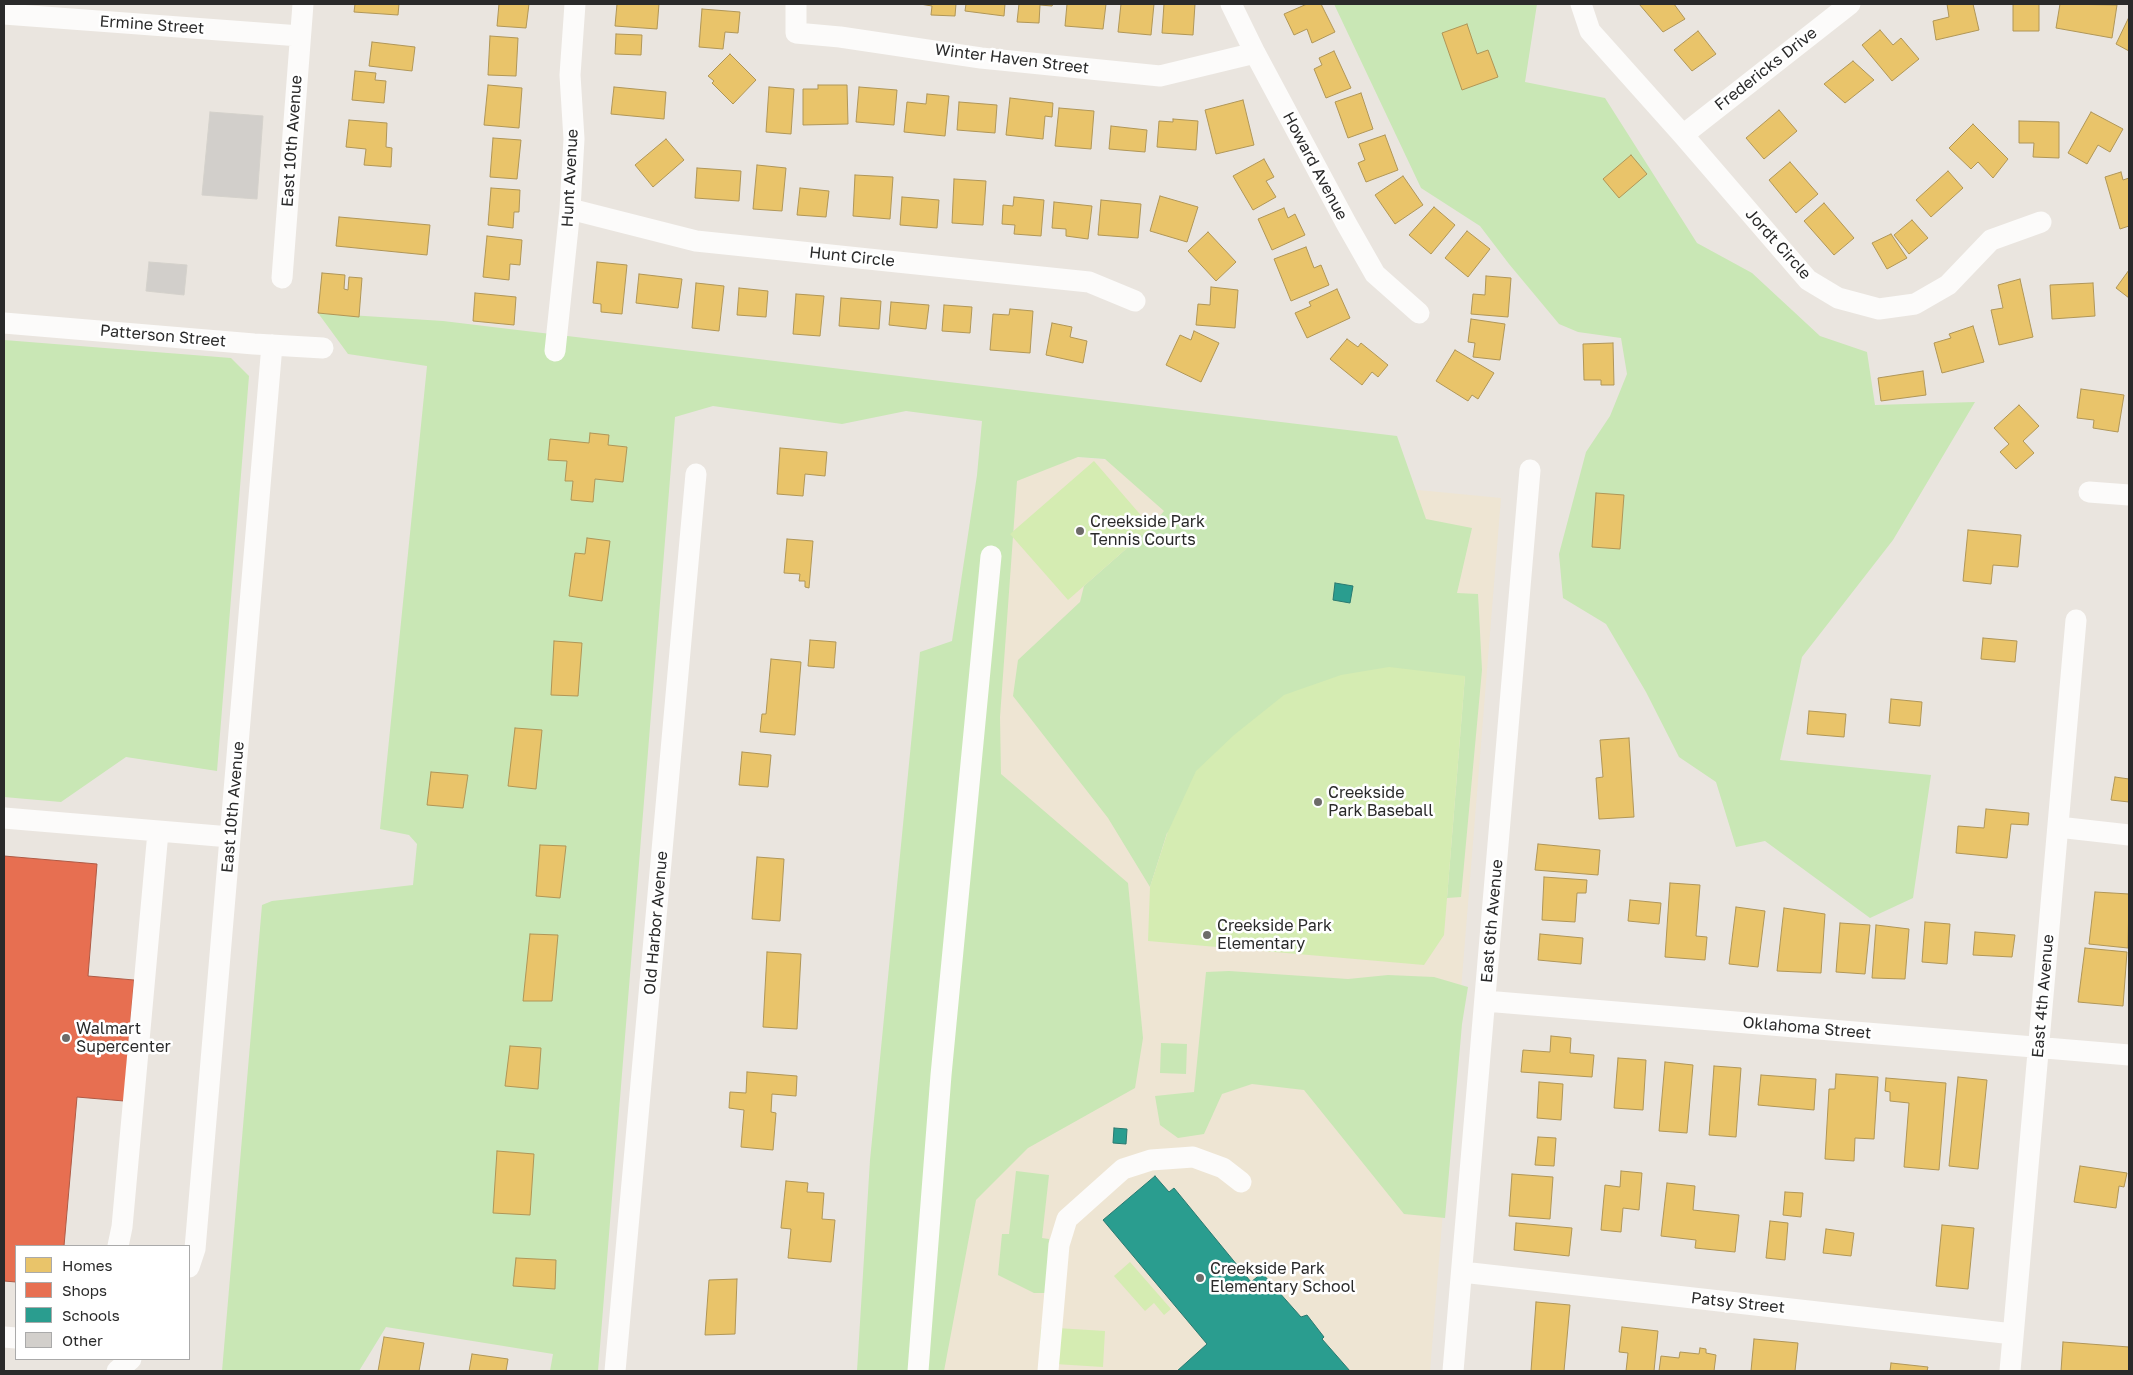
<!DOCTYPE html>
<style>
body{margin:0}
#map{position:relative;width:2133px;height:1375px;overflow:hidden;background:#eae5df;font-family:"Golos Text",sans-serif}
canvas{display:block}
.frame{position:absolute;inset:0;border:5px solid #2a2a2a;pointer-events:none}
.legend{position:absolute;left:15px;top:1245px;width:175px;height:115px;box-sizing:border-box;background:#fff;border:1px solid #aaa;margin:0;padding:6px 9px;list-style:none;font-size:15px;color:#2a2a2a}
.legend li{display:flex;align-items:center;gap:10px;height:25px}
.legend b{width:25px;border:1px solid #aaa}
</style>
<div id="map">
<canvas width="2133" height="1375"></canvas>
<div class="frame"></div>
<ul class="legend">
<li><b style="height:14px;background:#e9c46a"></b>Homes</li>
<li><b style="height:14px;background:#e76f51"></b>Shops</li>
<li><b style="height:14px;background:#2a9d8f"></b>Schools</li>
<li><b style="height:14px;background:#d2cfcb"></b>Other</li>
</ul>
</div>
<script>
const g = document.querySelector('canvas').getContext('2d');
g.lineJoin = 'round';
function fill(path, color) { g.fillStyle = color; g.fill(path, 'evenodd'); }
const poly = rows => new Path2D(rows.map(r => 'M' + r).join(''));
function stroke(path, color, width, dash) { g.strokeStyle = color; g.lineWidth = width; g.lineCap = dash ? 'butt' : 'round'; g.setLineDash(dash || []); g.stroke(path); }
function drawText(font, color, halo, rows, align = 'center') {
  g.font = font + ' "Golos Text",sans-serif'; g.lineWidth = 5; g.setLineDash([]); g.textBaseline = 'middle'; g.strokeStyle = halo; g.fillStyle = color; for (const [text, x, y, turn = 0] of rows) {
    g.save(); g.translate(x, y); g.rotate((+turn || 0) * Math.PI / 180); g.textAlign = isNaN(turn) ? turn : align; if (halo) g.strokeText(text, 0, 0); g.fillText(text, 0, 0); g.restore();
  }
}
const education = poly([
 [994,449,1501,498,1430,1371,909,1371]
]);
const green = poly([
 [1334,4,1537,4,1525,82,1605,98,1697,243,1752,273,1820,336,1867,352,1875,405,1975,402,1893,540,1802,657,1780,760,1931,775,1913,898,1870,918,1765,841,1736,847,1716,782,1679,757,1646,692,1606,624,1563,598,1559,554,1586,452,1610,416,1627,374,1621,338,1578,332,1559,324,1509,264,1480,226,1421,188],
 [318,313,443,321,1397,436,1426,519,1472,528,1457,593,1478,594,1482,670,1461,897,1447,898,1465,676,1167,833,1150,887,1108,818,1013,696,1018,660,1080,602,1084,586,1151,527,1164,511,1105,459,1078,457,1017,481,1000,717,1001,774,1128,883,1143,1038,1135,1088,1028,1148,976,1200,944,1371,857,1371,870,1160,920,652,952,641,977,475,982,421,906,411,842,424,713,406,675,417,598,1371,550,1371,553,1354,386,1327,359,1371,222,1371,262,905,272,901,413,885,417,844,409,835,380,829,427,366,348,354],
 [4,340,231,358,249,376,217,771,126,757,61,802,4,797],
 [1229,971,1348,979,1388,975,1434,977,1468,987,1462,1024,1445,1218,1404,1214,1304,1090,1252,1084,1222,1094,1204,1134,1178,1138,1160,1125,1155,1096,1194,1092,1206,972],
 [1161,1043,1187,1044,1186,1074,1160,1073],
 [1016,1171,1049,1175,1042,1238,1049,1239,1047,1293,1034,1293,998,1275,1002,1234,1009,1234]
]);
const pitch = poly([
 [1094,461,1151,527,1068,600,1010,534],
 [1389,667,1465,676,1444,935,1424,965,1148,941,1150,887,1167,834,1196,771,1234,735,1284,695,1341,675],
 [1130,1262,1171,1309,1164,1315,1154,1303,1145,1311,1114,1276],
 [1041,1327,1105,1331,1103,1367,1039,1363]
]);
const homes = poly([
 [355,4,399,4,398,15,354,12,355,4],
 [499,4,529,4,526,28,497,26,499,4],
 [617,4,659,4,657,29,615,26,617,4],
 [920,4,956,4,955,16,931,15,932,6,920,4],
 [966,4,1005,4,1004,16,965,11,966,4],
 [1019,4,1053,4,1052,6,1040,5,1039,23,1017,22,1019,4],
 [1067,4,1106,4,1103,29,1065,26,1067,4],
 [1121,4,1154,4,1151,35,1118,32,1121,4],
 [1164,4,1195,4,1193,35,1162,33,1164,4],
 [1307,4,1321,4,1335,32,1312,43,1307,29,1294,35,1284,14,1307,4],
 [1639,4,1674,4,1685,19,1663,32,1639,4],
 [1947,4,1973,4,1979,30,1936,40,1933,21,1949,17,1947,4],
 [2013,4,2039,4,2039,31,2013,31,2013,4],
 [2060,4,2117,5,2112,38,2056,28,2060,4],
 [702,9,740,12,738,33,725,32,723,49,699,47,702,9],
 [2129,17,2129,51,2116,44,2129,17],
 [1467,24,1477,54,1488,50,1498,77,1462,90,1442,33,1467,24],
 [1880,30,1893,45,1901,38,1919,59,1892,81,1862,45,1880,30],
 [1698,31,1716,54,1692,71,1674,50,1698,31],
 [616,34,642,35,641,55,615,54,616,34],
 [490,36,518,38,516,76,488,75,490,36],
 [372,42,415,47,412,71,369,66,372,42],
 [1334,51,1351,88,1326,98,1314,69,1322,65,1319,58,1334,51],
 [730,54,756,80,733,104,712,83,714,81,708,76,730,54],
 [1853,61,1874,80,1845,103,1824,84,1853,61],
 [355,71,376,73,375,80,386,81,384,103,352,100,355,71],
 [488,85,522,88,519,128,484,125,488,85],
 [818,85,847,85,848,124,803,125,803,89,818,89,818,85],
 [614,87,666,92,664,119,611,114,614,87],
 [769,87,794,89,791,134,766,132,769,87],
 [859,87,897,90,894,125,856,122,859,87],
 [1361,93,1373,129,1348,138,1335,102,1361,93],
 [927,94,949,96,945,136,904,132,907,102,926,104,927,94],
 [1010,98,1053,103,1052,117,1045,116,1043,139,1006,135,1010,98],
 [1243,100,1254,145,1216,154,1205,110,1243,100],
 [959,102,997,105,995,133,957,130,959,102],
 [1059,108,1094,111,1091,149,1055,146,1059,108],
 [1779,110,1797,131,1764,159,1746,138,1779,110],
 [2091,112,2123,129,2110,152,2098,145,2087,164,2068,153,2091,112],
 [1173,119,1198,121,1196,150,1157,147,1159,121,1173,122,1173,119],
 [349,120,387,123,386,147,392,148,391,167,364,165,366,149,346,147,349,120],
 [2019,121,2059,122,2059,158,2033,157,2034,143,2019,143,2019,121],
 [1973,124,2008,159,1993,178,1978,162,1971,169,1949,148,1973,124],
 [1111,126,1147,130,1145,152,1109,149,1111,126],
 [1385,135,1398,170,1366,182,1358,163,1365,160,1359,144,1385,135],
 [493,138,521,140,517,179,490,177,493,138],
 [666,139,684,160,653,187,635,165,666,139],
 [1631,155,1647,174,1619,198,1603,179,1631,155],
 [1264,159,1274,177,1266,181,1276,197,1253,210,1233,176,1264,159],
 [1790,162,1818,194,1796,213,1769,180,1790,162],
 [757,165,786,168,782,211,753,209,757,165],
 [697,168,741,171,739,201,695,198,697,168],
 [1948,171,1963,188,1931,217,1916,200,1948,171],
 [2121,172,2123,180,2129,178,2129,226,2120,229,2105,177,2121,172],
 [855,175,893,177,890,219,853,216,855,175],
 [1403,176,1423,205,1395,224,1375,195,1403,176],
 [954,179,986,181,983,225,952,223,954,179],
 [491,188,520,190,519,212,514,212,513,228,488,225,491,188],
 [800,188,829,191,826,217,797,215,800,188],
 [1160,196,1198,207,1187,242,1150,231,1160,196],
 [902,197,939,200,937,228,900,225,902,197],
 [1014,197,1044,200,1041,236,1014,234,1015,225,1002,224,1003,205,1013,206,1014,197],
 [1101,200,1141,204,1138,238,1098,235,1101,200],
 [1054,202,1092,206,1088,239,1066,236,1066,229,1052,228,1054,202],
 [1824,203,1854,238,1834,255,1804,221,1824,203],
 [1434,207,1455,225,1431,254,1409,235,1434,207],
 [1284,208,1288,218,1295,214,1305,235,1272,250,1258,219,1284,208],
 [339,217,430,225,427,255,336,246,339,217],
 [1912,220,1928,238,1909,254,1894,235,1912,220],
 [1467,231,1490,249,1468,277,1445,258,1467,231],
 [1208,232,1236,262,1216,281,1188,251,1208,232],
 [1891,234,1907,258,1887,269,1872,243,1891,234],
 [487,236,522,240,520,265,510,264,509,280,483,277,487,236],
 [1306,247,1314,268,1321,265,1329,285,1291,301,1274,259,1306,247],
 [597,262,627,265,622,314,601,312,601,304,593,303,597,262],
 [2129,270,2129,298,2116,288,2129,270],
 [322,273,345,275,344,289,348,290,349,277,362,278,359,317,318,313,322,273],
 [639,274,682,279,678,308,636,303,639,274],
 [1486,276,1511,278,1508,317,1471,314,1473,294,1485,295,1486,276],
 [2020,279,2033,337,1999,345,1991,310,2003,308,1998,285,2020,279],
 [696,283,724,286,719,331,692,328,696,283],
 [2093,283,2095,316,2052,319,2050,285,2093,283],
 [1211,287,1238,290,1235,328,1196,325,1198,304,1210,305,1211,287],
 [739,288,768,291,766,317,737,315,739,288],
 [1337,289,1350,318,1307,338,1295,313,1311,306,1309,302,1337,289],
 [475,293,516,297,514,325,473,321,475,293],
 [796,294,824,296,820,336,793,334,796,294],
 [841,298,881,301,879,329,839,326,841,298],
 [891,302,929,305,926,329,889,325,891,302],
 [944,305,972,307,970,333,942,331,944,305],
 [1010,309,1033,311,1030,353,990,350,993,314,1009,315,1010,309],
 [1471,319,1505,324,1500,360,1473,357,1475,343,1468,342,1471,319],
 [1052,323,1072,327,1070,337,1087,341,1083,363,1046,355,1052,323],
 [1973,326,1984,362,1942,373,1934,343,1951,338,1949,334,1973,326],
 [1194,331,1219,343,1201,382,1166,365,1180,335,1191,340,1194,331],
 [1347,339,1358,347,1361,343,1388,365,1378,377,1372,372,1362,385,1330,359,1347,339],
 [1613,343,1614,385,1601,385,1601,380,1584,380,1583,344,1613,343],
 [1455,350,1494,373,1478,399,1472,395,1468,401,1436,381,1455,350],
 [1923,371,1926,395,1881,401,1878,378,1923,371],
 [2081,389,2124,395,2118,432,2093,428,2094,420,2077,418,2081,389],
 [2019,405,2039,426,2023,441,2034,453,2016,469,2000,452,2009,444,1994,428,2019,405],
 [590,433,609,435,608,445,627,447,623,482,595,479,593,502,571,500,573,481,565,481,567,461,548,460,550,439,589,443,590,433],
 [780,448,827,452,825,476,805,474,803,496,777,494,780,448],
 [1596,493,1624,495,1620,549,1592,547,1596,493],
 [1968,530,2021,535,2018,567,1993,565,1991,584,1963,581,1968,530],
 [587,538,610,541,602,601,569,596,575,553,585,554,587,538],
 [787,539,813,541,809,588,805,587,805,581,799,581,800,574,784,573,787,539],
 [1983,638,2017,641,2015,662,1981,659,1983,638],
 [810,640,836,642,834,668,808,666,810,640],
 [554,641,582,643,578,696,551,695,554,641],
 [771,659,801,662,795,735,760,732,762,714,766,714,771,659],
 [1891,699,1922,702,1920,726,1889,723,1891,699],
 [1809,711,1846,714,1844,737,1807,734,1809,711],
 [515,728,542,730,536,789,508,786,515,728],
 [1629,738,1634,817,1599,819,1596,778,1603,777,1600,740,1629,738],
 [742,752,771,755,768,787,739,785,742,752],
 [431,772,468,775,463,808,427,805,431,772],
 [2115,777,2129,779,2129,802,2111,800,2115,777],
 [1986,809,2029,813,2028,825,2011,824,2007,858,1956,853,1958,826,1984,828,1986,809],
 [1538,844,1600,850,1598,875,1535,870,1538,844],
 [540,845,566,846,560,898,536,896,540,845],
 [757,857,784,859,780,921,752,919,757,857],
 [1544,877,1587,880,1586,893,1577,893,1575,922,1542,920,1544,877],
 [1670,883,1700,885,1696,936,1707,937,1705,960,1665,957,1670,883],
 [2095,892,2129,894,2128,948,2089,944,2095,892],
 [1630,900,1661,903,1659,924,1628,921,1630,900],
 [1736,907,1765,911,1758,967,1729,964,1736,907],
 [1784,908,1825,914,1821,973,1777,971,1784,908],
 [1925,922,1950,924,1947,964,1922,962,1925,922],
 [1840,923,1870,925,1865,974,1836,972,1840,923],
 [1876,925,1909,929,1905,979,1872,978,1876,925],
 [1975,932,2015,935,2012,957,1973,955,1975,932],
 [530,934,558,935,552,1001,523,1001,530,934],
 [1540,934,1583,938,1581,964,1538,960,1540,934],
 [2085,948,2127,952,2123,1006,2078,1002,2085,948],
 [767,952,801,954,797,1029,763,1027,767,952],
 [1551,1036,1571,1038,1570,1053,1594,1055,1592,1077,1521,1072,1523,1050,1550,1052,1551,1036],
 [510,1046,541,1048,538,1089,505,1086,510,1046],
 [1618,1058,1646,1060,1643,1110,1614,1108,1618,1058],
 [1665,1062,1693,1065,1687,1133,1659,1131,1665,1062],
 [1714,1066,1741,1068,1736,1137,1709,1135,1714,1066],
 [747,1072,797,1076,796,1096,772,1094,771,1112,776,1113,773,1150,741,1147,744,1110,729,1108,730,1092,746,1093,747,1072],
 [1836,1074,1878,1077,1874,1139,1855,1138,1854,1161,1825,1159,1829,1089,1835,1089,1836,1074],
 [1761,1075,1816,1079,1814,1110,1758,1105,1761,1075],
 [1958,1077,1987,1080,1978,1169,1949,1166,1958,1077],
 [1886,1078,1946,1083,1939,1170,1904,1167,1909,1103,1890,1101,1890,1092,1885,1091,1886,1078],
 [1539,1082,1563,1084,1561,1120,1537,1118,1539,1082],
 [1538,1137,1556,1138,1554,1166,1535,1165,1538,1137],
 [497,1151,534,1154,530,1215,493,1213,497,1151],
 [2080,1166,2127,1173,2124,1187,2119,1186,2116,1208,2074,1202,2080,1166],
 [1621,1171,1642,1173,1639,1210,1623,1208,1621,1232,1601,1230,1605,1185,1620,1187,1621,1171],
 [1512,1174,1553,1177,1550,1219,1509,1216,1512,1174],
 [786,1181,808,1183,807,1192,824,1193,822,1219,835,1220,831,1262,788,1258,791,1229,781,1228,786,1181],
 [1667,1183,1695,1186,1693,1210,1739,1215,1735,1252,1695,1248,1696,1240,1661,1236,1667,1183],
 [1785,1192,1803,1193,1801,1217,1783,1215,1785,1192],
 [1770,1221,1788,1223,1785,1260,1766,1258,1770,1221],
 [1516,1223,1572,1228,1569,1256,1514,1250,1516,1223],
 [1942,1225,1974,1228,1968,1289,1936,1286,1942,1225],
 [1826,1229,1854,1233,1851,1256,1823,1253,1826,1229],
 [516,1258,556,1260,555,1289,513,1286,516,1258],
 [737,1279,735,1334,705,1335,709,1280,737,1279],
 [1536,1302,1570,1305,1564,1371,1531,1371,1536,1302],
 [1622,1327,1658,1331,1654,1371,1626,1371,1628,1353,1619,1352,1622,1327],
 [384,1337,424,1343,419,1371,378,1371,384,1337],
 [1754,1339,1798,1343,1795,1371,1751,1371,1754,1339],
 [2063,1342,2129,1347,2129,1371,2061,1371,2063,1342],
 [1700,1348,1706,1349,1706,1353,1716,1355,1714,1371,1659,1371,1661,1356,1679,1358,1680,1352,1699,1354,1700,1348],
 [472,1354,508,1359,506,1371,469,1371,472,1354],
 [1891,1363,1928,1367,1927,1371,1890,1371,1891,1363]
]);
const shops = poly([
 [4,856,97,864,88,976,134,980,124,1101,77,1097,64,1246,16,1246,16,1282,4,1281,4,856]
]);
const schools = poly([
 [1335,583,1353,586,1350,603,1333,600,1335,583],
 [1114,1128,1127,1129,1126,1144,1113,1143,1114,1128],
 [1155,1176,1169,1192,1174,1188,1251,1282,1262,1273,1301,1317,1307,1315,1324,1337,1322,1339,1350,1371,1177,1371,1207,1344,1103,1220,1155,1176]
]);
const building = poly([
 [210,112,263,116,257,199,202,195,210,112],
 [149,262,187,265,184,295,146,291,149,262]
]);
const minor = poly([
 [796,4,796,33,840,37,981,58,1160,76,1255,53],
 [1231,4,1255,53,1346,223,1375,274,1419,313],
 [1581,4,1590,31,1683,135,1808,280,1838,298,1879,309,1915,304,1948,285,1991,240,2041,222],
 [4,14,300,36],
 [1683,135,1850,4],
 [570,209,696,241,1089,282,1135,301],
 [282,278,303,4],
 [4,323,254,344,323,348],
 [555,351,570,209,574,139,570,75,575,4],
 [2089,492,2129,495],
 [4,818,230,837],
 [2058,827,2129,835],
 [1485,1001,2129,1055],
 [118,1246,122,1227,158,832],
 [189,1267,195,1249,272,345],
 [1462,1272,2013,1334],
 [4,1337,16,1338],
 [117,1371,131,1359],
 [615,1371,696,474],
 [918,1371,941,1075,991,556],
 [1048,1371,1059,1245,1067,1219,1123,1169,1151,1160,1193,1157,1223,1168,1241,1182],
 [1453,1371,1530,470],
 [2010,1371,2076,620]
]);
const markers = [
 [1080,531,5,"#6d6b69"],
 [1318,802,5,"#6d6b69"],
 [1207,935,5,"#6d6b69"],
 [66,1038,5,"#6d6b69"],
 [1200,1278,5,"#6d6b69"]
];
const streetNames = [
 ["Ermine Street",152,25,4],
 ["Winter Haven Street",1012,59,7],
 ["Fredericks Drive",1766,69,-38],
 ["East 10th Avenue",292,141,-86],
 ["Howard Avenue",1315,166,62],
 ["Hunt Avenue",570,178,-87],
 ["Jordt Circle",1778,244,48],
 ["Hunt Circle",852,257,6],
 ["Patterson Street",163,336,5],
 ["East 10th Avenue",233,807,-85],
 ["East 6th Avenue",1492,921,-85],
 ["Old Harbor Avenue",656,923,-85],
 ["East 4th Avenue",2043,996,-85],
 ["Oklahoma Street",1807,1028,5],
 ["Patsy Street",1738,1303,6]
];
const poiNames = [
 ["Creekside Park",1090,522],
 ["Tennis Courts",1090,540],
 ["Creekside",1328,793],
 ["Park Baseball",1328,811],
 ["Creekside Park",1217,926],
 ["Elementary",1217,944],
 ["Walmart",76,1029],
 ["Supercenter",76,1047],
 ["Creekside Park",1210,1269],
 ["Elementary School",1210,1287]
];
fill(education, '#eee5d3');
fill(green, '#c9e7b5');
fill(pitch, '#d5ecb2');
fill(homes, '#e9c46a');
stroke(homes, '#b09657', 1);
fill(shops, '#e76f51');
stroke(shops, '#ae5a45', 1);
fill(schools, '#2a9d8f');
stroke(schools, '#2a7a71', 1);
fill(building, '#d2cfcb');
stroke(building, '#d4d1cb', 1);
stroke(minor, '#fcfbfa', 21);
for (const [x, y, r, color] of markers) { const dot = new Path2D(); dot.arc(x, y, r, 0, 2 * Math.PI); g.fillStyle = color; g.fill(dot); stroke(dot, '#fff', 2); }
drawText('16px', '#2a2a2a', '#fff', streetNames);
drawText('16px', '#2a2a2a', '#fff', poiNames, 'left');
</script>
